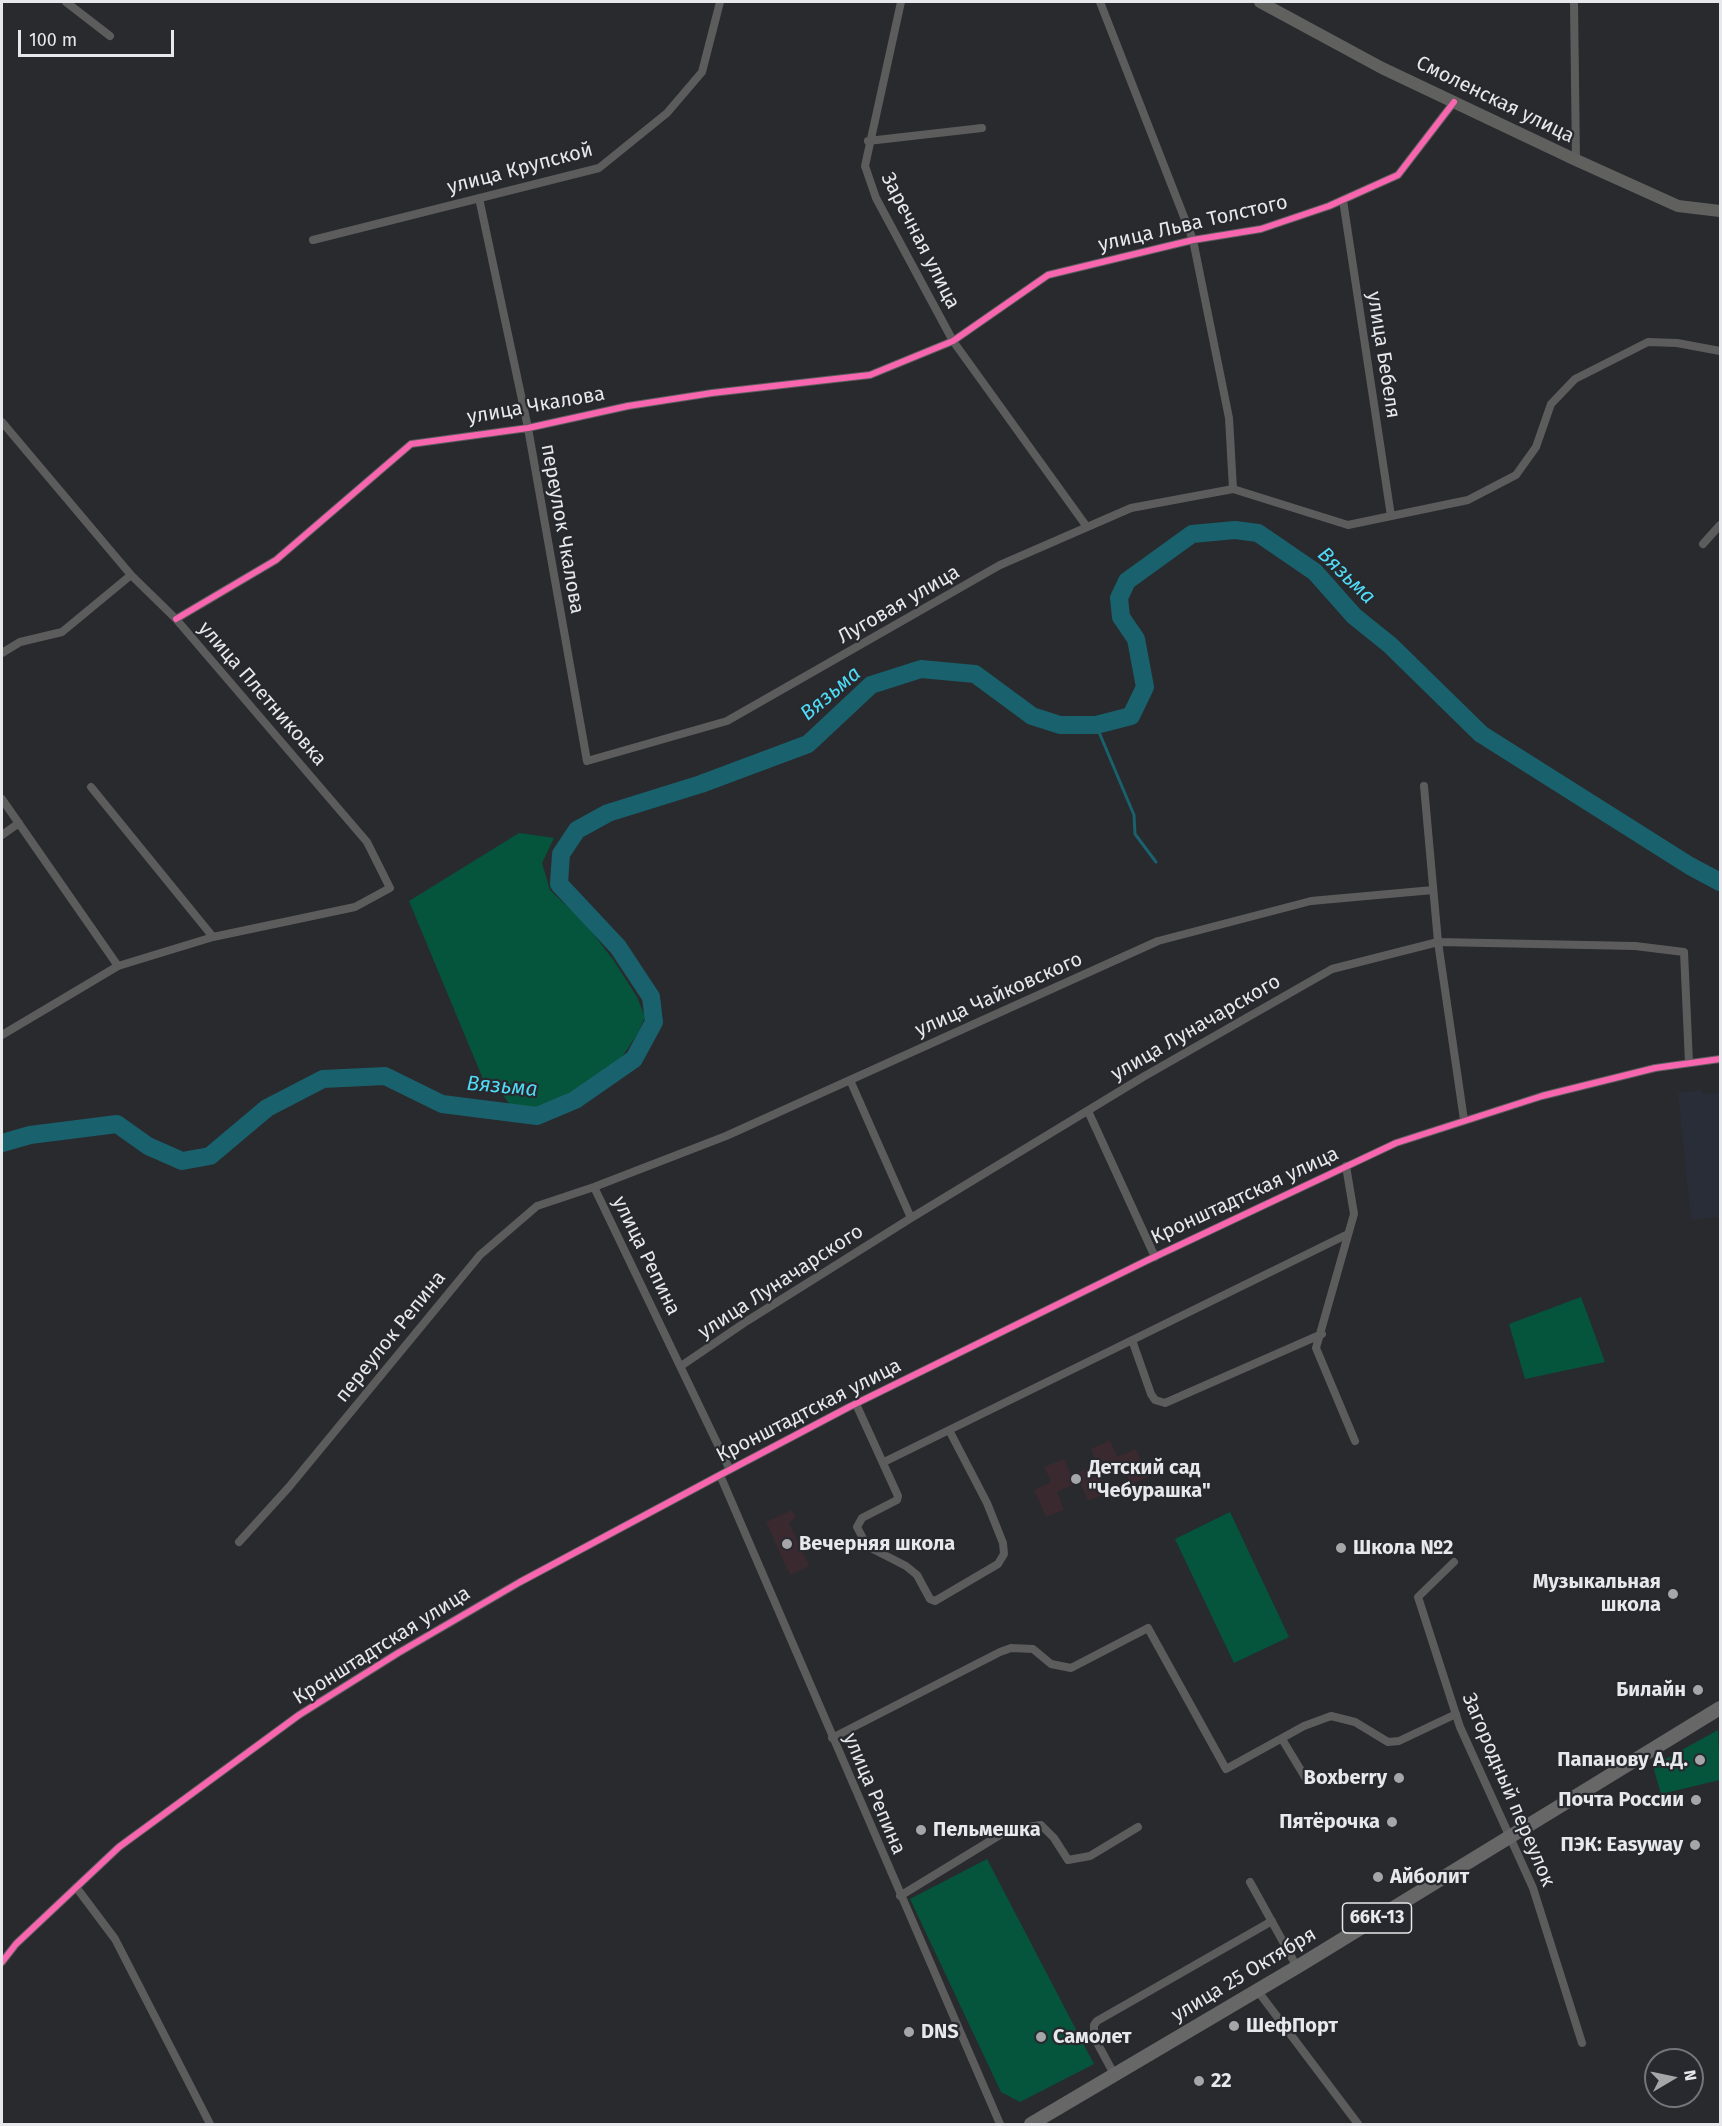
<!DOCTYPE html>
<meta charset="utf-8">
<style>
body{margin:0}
#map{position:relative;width:1722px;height:2126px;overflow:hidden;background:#282a2d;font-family:"Fira Sans",sans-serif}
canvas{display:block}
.frame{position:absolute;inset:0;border:3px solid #e6e8eb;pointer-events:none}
.north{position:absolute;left:1644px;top:2048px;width:60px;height:60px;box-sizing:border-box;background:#27292e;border:2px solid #73757a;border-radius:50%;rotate:81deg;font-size:16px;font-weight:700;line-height:24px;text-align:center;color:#e6e8eb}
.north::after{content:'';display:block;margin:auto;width:21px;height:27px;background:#a4a6a8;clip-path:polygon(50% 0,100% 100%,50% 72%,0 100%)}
.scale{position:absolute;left:18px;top:30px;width:156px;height:27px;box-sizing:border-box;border:3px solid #e6e8eb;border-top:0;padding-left:8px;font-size:18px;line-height:21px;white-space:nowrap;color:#e6e8eb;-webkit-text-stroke:4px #27292e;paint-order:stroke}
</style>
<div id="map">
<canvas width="1722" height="2126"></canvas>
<div class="frame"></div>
<div class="north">N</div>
<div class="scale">100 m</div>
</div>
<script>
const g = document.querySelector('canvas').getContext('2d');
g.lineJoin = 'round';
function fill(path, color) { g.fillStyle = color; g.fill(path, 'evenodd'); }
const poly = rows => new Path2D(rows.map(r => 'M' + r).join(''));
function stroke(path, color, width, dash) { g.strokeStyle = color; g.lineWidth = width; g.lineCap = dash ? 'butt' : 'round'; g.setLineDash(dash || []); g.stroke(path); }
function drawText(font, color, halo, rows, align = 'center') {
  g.font = font + ' "Fira Sans",sans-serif'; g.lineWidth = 4.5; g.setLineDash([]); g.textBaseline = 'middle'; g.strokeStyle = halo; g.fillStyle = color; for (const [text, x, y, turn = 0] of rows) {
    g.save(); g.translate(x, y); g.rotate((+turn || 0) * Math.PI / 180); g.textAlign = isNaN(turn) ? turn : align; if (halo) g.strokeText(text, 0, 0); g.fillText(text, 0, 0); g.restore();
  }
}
const built = poly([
 [1702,1090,1703,1094,1720,1092,1720,1217,1691,1220,1678,1093]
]);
const education = poly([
 [1110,1440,1117,1457,1136,1449,1148,1477,1131,1484,1122,1466,1100,1475,1107,1493,1088,1501,1080,1482,1057,1492,1064,1510,1046,1517,1034,1490,1051,1482,1044,1467,1064,1459,1071,1475,1097,1464,1091,1449],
 [792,1510,796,1518,789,1522,809,1566,790,1575,766,1522]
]);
const green = poly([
 [519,833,554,838,542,863,550,890,585,923,614,961,637,997,645,1017,638,1033,618,1063,597,1081,557,1102,530,1110,512,1108,499,1089,483,1079,409,901],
 [1581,1297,1605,1362,1525,1379,1509,1324],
 [1230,1512,1289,1637,1234,1663,1175,1539],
 [1718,1730,1720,1780,1661,1794,1653,1766],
 [987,1859,1094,2064,1020,2102,1001,2092,910,1899]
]);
const stream = poly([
 [1096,725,1134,815,1135,834,1156,862]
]);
const river = poly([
 [2,1143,30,1135,117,1124,148,1146,182,1161,210,1156,267,1108,323,1079,385,1076,442,1104,537,1116,575,1100,634,1059,654,1022,651,997,618,947,559,884,561,854,577,830,608,813,701,784,808,744,871,685,921,669,975,674,1032,716,1060,725,1096,725,1131,716,1145,687,1136,639,1121,617,1119,598,1127,581,1192,534,1235,530,1258,533,1315,572,1354,616,1390,645,1481,734,1690,866,1720,882]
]);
const street = poly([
 [66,2,110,36],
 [901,2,865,166,876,198,953,341,1087,527],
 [1100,2,1193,240,1229,418,1233,489,1348,525,1468,500,1516,475,1536,447,1551,404,1575,379,1648,342,1677,343,1720,351],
 [1574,2,1576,160],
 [868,141,982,128],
 [479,198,528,428,587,761,727,721,1000,565,1131,508,1233,489],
 [1343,200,1391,516],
 [313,240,599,168,667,113,702,72,720,2],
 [2,422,131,575,176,619,367,842,390,888,355,907,213,937,118,966,2,1035],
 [1703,544,1720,525],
 [176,619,276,560,411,444,528,428,628,406,712,393,870,375,953,341,1048,275,1193,240,1261,229,1329,206,1398,175,1454,102],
 [2,653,20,642,62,632,131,575],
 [1424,786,1438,942,1464,1120],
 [91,787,213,937],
 [2,799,118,966],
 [2,835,19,823],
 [850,1080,911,1218],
 [1088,1111,1155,1257],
 [1346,1166,1354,1214,1316,1348,1355,1441],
 [594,1187,730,1470],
 [1132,1340,1151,1394,1155,1400,1165,1403,1322,1334],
 [681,1366,747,1321,911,1218,1143,1077,1332,969,1438,942,1635,946,1684,952,1689,1063],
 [856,1404,898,1496,897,1500,862,1518,857,1527,867,1546,906,1566,917,1575,930,1599,935,1601,998,1564,1004,1554,1003,1543,987,1503,949,1430],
 [884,1462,1348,1234],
 [720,1475,1000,2124],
 [239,1542,289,1487,480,1255,537,1206,594,1187,726,1136,1158,941,1311,901,1433,890],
 [1454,1562,1418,1597,1460,1727,1533,1888,1582,2043],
 [832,1738,1000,1652,1011,1648,1033,1649,1051,1664,1071,1668,1148,1628,1226,1769,1304,1726,1331,1716,1355,1722,1388,1742,1399,1741,1456,1714],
 [1282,1739,1308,1782],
 [1250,1882,1297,1967],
 [76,1887,115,1939,210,2124],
 [900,1896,1008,1830,1041,1825,1054,1838,1068,1860,1090,1856,1138,1827],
 [2,1962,16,1944,119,1847,299,1715,398,1653,520,1582,720,1475,849,1407,1148,1260,1396,1143,1542,1096,1655,1068,1720,1059],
 [1257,1990,1358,2124],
 [1114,2074,1094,2037,1094,2025,1097,2021,1272,1921]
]);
const secondary = poly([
 [1260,2,1382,68,1576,160,1678,206,1720,211]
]);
const primary = poly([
 [1031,2124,1302,1964,1720,1708]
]);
const cycleway = poly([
 [176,619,276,560,411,444,528,428,628,406,712,393,870,375,953,341,1048,275,1193,240,1261,229,1329,206,1398,175,1454,102],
 [2,1962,16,1944,119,1847,299,1715,398,1653,520,1582,720,1475,849,1407,1148,1260,1396,1143,1542,1096,1655,1068,1720,1059]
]);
const markers = [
 [1076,1479,6,"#a4a6a8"],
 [787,1544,6,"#a4a6a8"],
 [1341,1548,6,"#a4a6a8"],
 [1673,1594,6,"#a4a6a8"],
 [1698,1690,6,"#a4a6a8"],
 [1700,1760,6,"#a4a6a8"],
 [1399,1778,6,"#a4a6a8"],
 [1696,1800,6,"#a4a6a8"],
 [1392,1822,6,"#a4a6a8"],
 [921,1830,6,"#a4a6a8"],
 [1695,1845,6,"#a4a6a8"],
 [1378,1877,6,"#a4a6a8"],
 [1234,2026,6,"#a4a6a8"],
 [909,2032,6,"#a4a6a8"],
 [1041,2037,6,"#a4a6a8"],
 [1199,2081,6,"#a4a6a8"]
];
const shields = [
 [1377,1918,69]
];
const shieldNames = [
 ["66К-13",1377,1918]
];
const streetNames = [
 ["Смоленская улица",1495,100,26],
 ["улица Крупской",520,169,-15],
 ["улица Льва Толстого",1193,224,-13],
 ["Заречная улица",920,241,63],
 ["улица Бебеля",1383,355,81],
 ["улица Чкалова",536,406,-10],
 ["переулок Чкалова",562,529,80],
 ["Луговая улица",899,605,-30],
 ["улица Плетниковка",262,694,49],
 ["улица Чайковского",999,995,-24],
 ["улица Луначарского",1196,1028,-30],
 ["Кронштадтская улица",1245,1196,-25],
 ["улица Репина",646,1256,64],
 ["улица Луначарского",781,1282,-33],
 ["переулок Репина",391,1337,-51],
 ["Кронштадтская улица",809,1411,-27],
 ["Кронштадтская улица",382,1646,-32],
 ["Загородный переулок",1508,1790,67],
 ["улица Репина",874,1794,67],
 ["улица 25 Октября",1244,1975,-31]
];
const poiNames = [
 ["Детский сад",1088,1468],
 ["\"Чебурашка\"",1088,1491],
 ["Вечерняя школа",799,1544],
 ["Школа №2",1353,1548],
 ["Музыкальная",1661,1582,"right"],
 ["школа",1661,1605,"right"],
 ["Билайн",1686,1690,"right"],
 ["Папанову А.Д.",1688,1760,"right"],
 ["Boxberry",1387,1778,"right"],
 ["Почта России",1684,1800,"right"],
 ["Пятёрочка",1380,1822,"right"],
 ["Пельмешка",933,1830],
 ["ПЭК: Easyway",1683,1845,"right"],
 ["Айболит",1390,1877],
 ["ШефПорт",1246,2026],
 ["DNS",921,2032],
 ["Самолет",1053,2037],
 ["22",1211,2081]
];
const waterNames = [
 ["Вязьма",1346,576,44],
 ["Вязьма",831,694,-40],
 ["Вязьма",502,1087,5]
];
fill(built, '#292d37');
fill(education, '#3a2a30');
fill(green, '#05553d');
stroke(stream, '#19616d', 3);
stroke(river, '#19616d', 18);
stroke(street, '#5d5c5d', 8);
stroke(secondary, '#60605f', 12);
stroke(primary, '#686767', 14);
stroke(cycleway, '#f766af', 6);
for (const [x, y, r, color] of markers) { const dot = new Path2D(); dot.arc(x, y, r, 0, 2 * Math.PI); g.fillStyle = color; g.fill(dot); stroke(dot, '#27292e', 2); }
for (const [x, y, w] of shields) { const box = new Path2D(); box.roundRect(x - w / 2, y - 15, w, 30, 4.5); g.fillStyle = '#27292e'; g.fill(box); stroke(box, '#e6e8eb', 1.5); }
drawText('bold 18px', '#e6e8eb', null, shieldNames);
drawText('20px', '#e6e8eb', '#27292e', streetNames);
drawText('bold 20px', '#e6e8eb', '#27292e', poiNames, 'left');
drawText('italic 21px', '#4fdbf5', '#27292e', waterNames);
</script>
